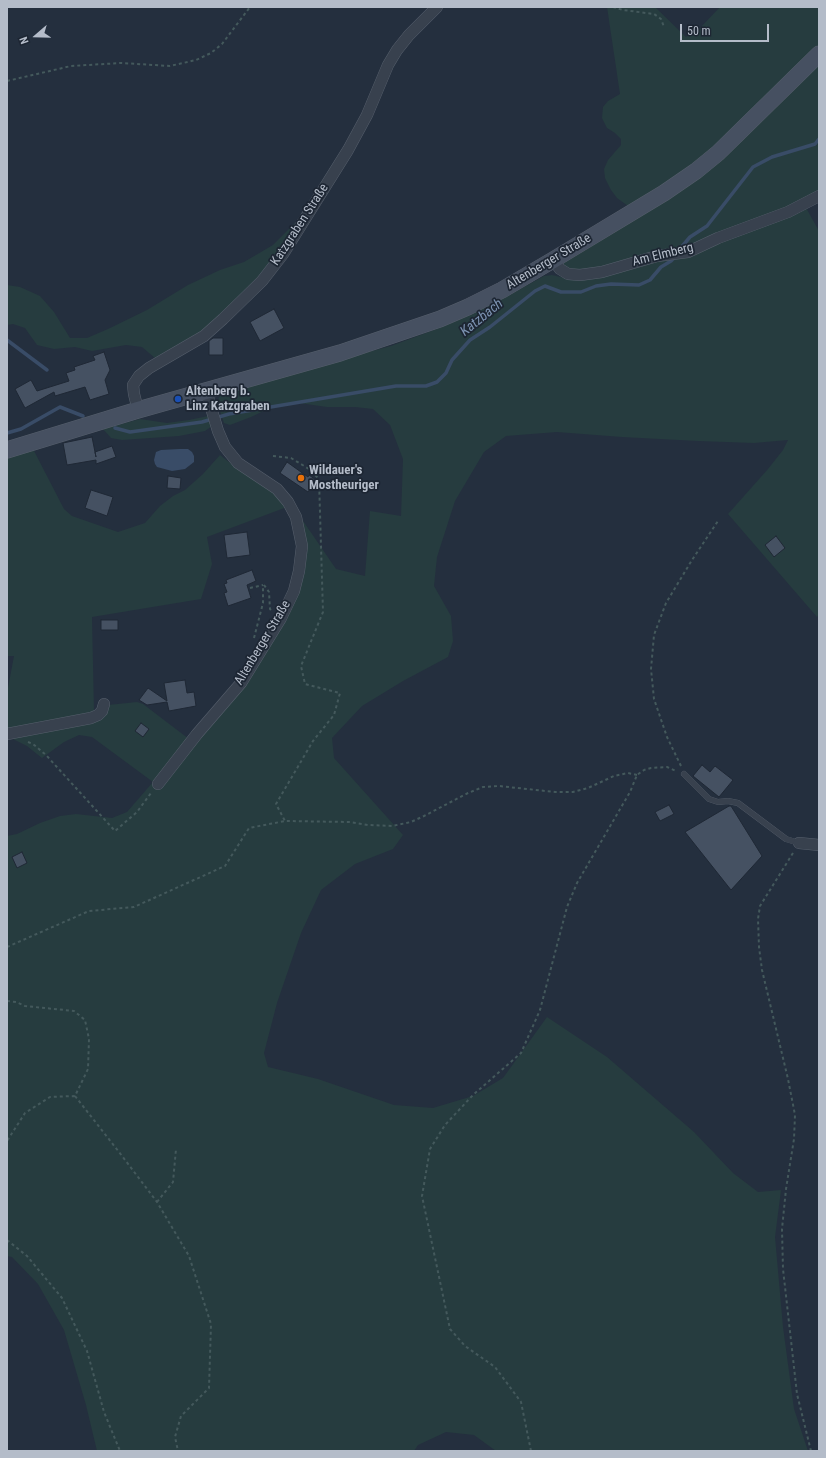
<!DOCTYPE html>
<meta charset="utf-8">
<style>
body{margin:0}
#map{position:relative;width:826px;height:1458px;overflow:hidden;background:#242f3e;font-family:"Roboto Condensed",sans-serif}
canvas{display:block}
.frame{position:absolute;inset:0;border:8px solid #b4bcc9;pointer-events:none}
.north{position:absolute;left:16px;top:16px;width:40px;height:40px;-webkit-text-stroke:3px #1d2633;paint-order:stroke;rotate:250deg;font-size:11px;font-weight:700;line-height:16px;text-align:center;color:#b4bcc9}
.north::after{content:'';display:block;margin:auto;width:14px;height:18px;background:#b4bcc9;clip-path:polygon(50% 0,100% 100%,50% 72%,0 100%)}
.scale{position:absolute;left:680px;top:24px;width:89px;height:18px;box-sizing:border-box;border:2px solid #b4bcc9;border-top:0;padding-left:5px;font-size:12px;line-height:14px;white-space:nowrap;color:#b4bcc9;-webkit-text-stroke:3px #1d2633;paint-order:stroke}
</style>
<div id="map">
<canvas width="826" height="1458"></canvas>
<div class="frame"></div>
<div class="north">N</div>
<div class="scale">50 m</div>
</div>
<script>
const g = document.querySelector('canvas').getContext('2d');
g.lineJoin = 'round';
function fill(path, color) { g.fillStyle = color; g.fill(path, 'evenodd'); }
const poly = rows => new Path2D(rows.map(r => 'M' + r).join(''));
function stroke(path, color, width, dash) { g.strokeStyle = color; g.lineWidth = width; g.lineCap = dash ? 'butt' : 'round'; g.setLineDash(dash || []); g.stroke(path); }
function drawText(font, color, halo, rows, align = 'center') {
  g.font = font + ' "Roboto Condensed",sans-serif'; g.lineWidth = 3.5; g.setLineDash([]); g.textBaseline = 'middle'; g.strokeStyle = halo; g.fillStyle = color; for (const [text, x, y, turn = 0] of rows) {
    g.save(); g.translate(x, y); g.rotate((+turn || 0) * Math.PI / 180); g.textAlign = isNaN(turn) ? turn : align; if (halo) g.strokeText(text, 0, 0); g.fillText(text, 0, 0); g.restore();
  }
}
const green = poly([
 [607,7,656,8,686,37,700,28,720,7,819,7,819,46,803,59,720,143,689,169,628,206,617,198,611,190,605,178,604,169,608,160,621,145,621,139,615,133,607,128,602,118,603,107,608,101,620,94],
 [819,64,819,193,785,210,691,246,589,271,565,268,563,263,616,229],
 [805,206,819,231,819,614,817,617,728,514,768,469,783,450,788,440,754,443,698,441,622,437,557,432,506,436,484,452,455,501,437,557,434,586,451,616,453,641,448,657,403,681,362,706,332,738,334,758,403,835,393,849,355,864,321,890,301,933,277,1003,264,1053,268,1067,318,1079,394,1105,433,1108,473,1096,503,1078,547,1017,607,1057,694,1132,733,1173,758,1192,781,1190,775,1237,783,1327,794,1409,808,1451,496,1451,474,1435,446,1432,418,1445,414,1451,97,1451,86,1405,64,1330,38,1284,12,1257,7,1256,7,836,17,834,40,823,60,816,76,814,112,818,127,812,153,782,92,737,79,735,64,742,42,758,27,746,9,737,91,721,108,705,137,702,143,704,189,739,154,782,162,788,185,758,292,604,301,518,336,569,365,576,370,511,401,516,403,459,390,425,373,409,355,407,327,407,292,402,272,407,251,417,230,425,224,423,219,408,218,400,221,394,318,365,391,346,442,327,504,298,544,276,552,275,573,280,591,277,642,264],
 [300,218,288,239,253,285,205,329,155,358,142,347,126,345,92,351,75,347,54,349,37,345,25,328,13,324,7,325,7,285,20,287,40,296,54,312,70,338,87,338,108,329,147,310,188,285,220,270,244,262,273,245],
 [208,416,212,426,205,431,179,436,122,440,111,438,103,429,140,419,167,423,189,420],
 [32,447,64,509,72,516,118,532,145,523,160,506,173,496,185,490,203,474,220,455,234,466,274,490,287,507,207,537,212,564,201,599,92,617,94,712,7,730,7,693,14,656,7,656,7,457]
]);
const water = poly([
 [180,449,188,449,192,452,194,456,194,462,185,469,172,471,157,467,155,464,154,460,156,452,161,450]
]);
const stream = poly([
 [679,250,690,237,707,226,753,167,772,157,815,144,819,139],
 [7,340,47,370],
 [115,428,130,432,202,422,229,414,396,386,426,386,437,382,446,373,452,360,470,340,490,327,535,291,545,286,561,292,581,292,596,286,611,284,639,285,650,280,661,267,671,261,676,256],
 [7,433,21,429,60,407,83,416]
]);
const building = poly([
 [274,309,284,328,260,341,250,322,274,309],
 [213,338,223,338,223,355,209,355,209,341,213,338],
 [104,352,110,370,105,380,109,394,90,400,85,387,55,396,54,392,25,408,15,389,31,380,37,391,69,381,66,373,75,370,74,367,95,360,93,356,104,352],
 [92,437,96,457,95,452,112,446,116,457,96,464,96,460,67,465,63,443,92,437],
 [287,462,308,477,309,475,316,480,308,492,280,473,287,462],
 [168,476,181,478,180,489,167,488,168,476],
 [91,490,113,497,107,516,85,508,91,490],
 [247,532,250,555,227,558,224,535,247,532],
 [776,536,785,548,774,557,765,545,776,536],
 [252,570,256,581,247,585,251,598,228,606,224,593,227,592,224,584,227,583,226,580,252,570],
 [101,620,118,620,118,630,101,630,101,620],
 [185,680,187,693,194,692,196,706,169,711,167,702,147,705,139,700,148,688,167,701,164,683,185,680],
 [141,723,149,729,143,737,135,731,141,723],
 [702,765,710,772,715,766,733,780,719,797,693,776,702,765],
 [669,805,674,814,660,821,655,812,669,805],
 [729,806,731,806,762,856,731,890,685,832,729,806],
 [22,852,27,863,17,868,12,857,22,852]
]);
const path = poly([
 [613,7,623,10,654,14,661,19,664,27],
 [7,81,71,66,121,63,170,66,196,60,211,53,222,44,250,7],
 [273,456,291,458,309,469,319,479,323,612,301,666,305,684,340,693,334,715,313,741,276,804,285,821],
 [264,585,269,592,270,609,273,612],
 [250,588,263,585],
 [254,638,263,603,263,585],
 [28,742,33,744,46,755,115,831,137,812,151,793],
 [681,766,667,737,654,699,651,669,654,635,666,603,692,560,718,521],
 [793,853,760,906,758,919,759,947,762,970,788,1079,795,1115,794,1139,786,1189,782,1229,783,1269,797,1394,811,1451],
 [7,947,89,911,134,907,225,866,249,828,285,821,350,822,368,825,392,826,411,822,424,816,468,793,483,787,499,786,555,792,573,792,588,788,614,776,628,773,637,775],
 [7,1001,16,1002,25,1006,74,1011,85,1020,89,1039,88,1069,75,1096,50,1097,25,1113,7,1141],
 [75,1096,119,1152,157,1202,189,1256,211,1324,209,1388,181,1416,175,1437,178,1451],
 [157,1202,173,1182,176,1149],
 [7,1240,27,1256,62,1298,87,1351,104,1412,120,1451],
 [531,1451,521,1402,495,1367,465,1346,450,1329,422,1196,430,1149,445,1125,473,1095,521,1053,540,1010,567,907,577,883,630,792,637,775,644,770,651,768,667,767,676,771]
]);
const lane = poly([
 [684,774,709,799,718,802,728,801,738,803,786,839,799,843]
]);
const street = poly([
 [553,260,560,269,568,274,580,275,602,272,657,256,688,252,718,238,788,212,819,196],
 [138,410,134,394,133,385,139,376,149,368,204,336,223,319,262,281,283,254,348,150,367,115,388,65,397,50,409,35,437,7],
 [7,734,91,718,98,715,102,711,104,704],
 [158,784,197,734,241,683,281,618,294,591,299,571,302,546,296,517,288,502,277,489,238,463,225,447,218,431,206,391],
 [799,843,819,845]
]);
const secondary = poly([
 [7,450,138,410,340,353,440,319,468,307,502,290,553,260,664,193,696,171,718,153,819,54]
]);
const markers = [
 [178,399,4,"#1a4fb4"],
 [301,478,4,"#e8710a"]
];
const streetNames = [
 ["Katzgraben Straße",300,225,-57],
 ["Am Elmberg",663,255,-14],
 ["Altenberger Straße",549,262,-31],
 ["Altenberger Straße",263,643,-59]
];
const poiNames = [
 ["Altenberg b.",186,392],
 ["Linz Katzgraben",186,407],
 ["Wildauer's",309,471],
 ["Mostheuriger",309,486]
];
const waterNames = [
 ["Katzbach",482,318,-39]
];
fill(green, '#263c3f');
fill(water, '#394c67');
stroke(stream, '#394c67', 3.5);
fill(building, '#455162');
stroke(building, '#1f2835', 1);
stroke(lane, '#565f6c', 6);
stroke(street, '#565f6c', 12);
stroke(secondary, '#565f6c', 17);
stroke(path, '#44595c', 2, [3, 3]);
stroke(lane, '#38414e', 5.5);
stroke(street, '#38414e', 11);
stroke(secondary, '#465061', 16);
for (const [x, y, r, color] of markers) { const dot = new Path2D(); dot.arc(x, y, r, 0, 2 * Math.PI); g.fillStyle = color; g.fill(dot); stroke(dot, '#1d2633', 1.5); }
drawText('13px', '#b4bcc9', '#1d2633', streetNames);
drawText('bold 13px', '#b4bcc9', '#1d2633', poiNames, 'left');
drawText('italic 14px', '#7c92b1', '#1d2633', waterNames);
</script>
